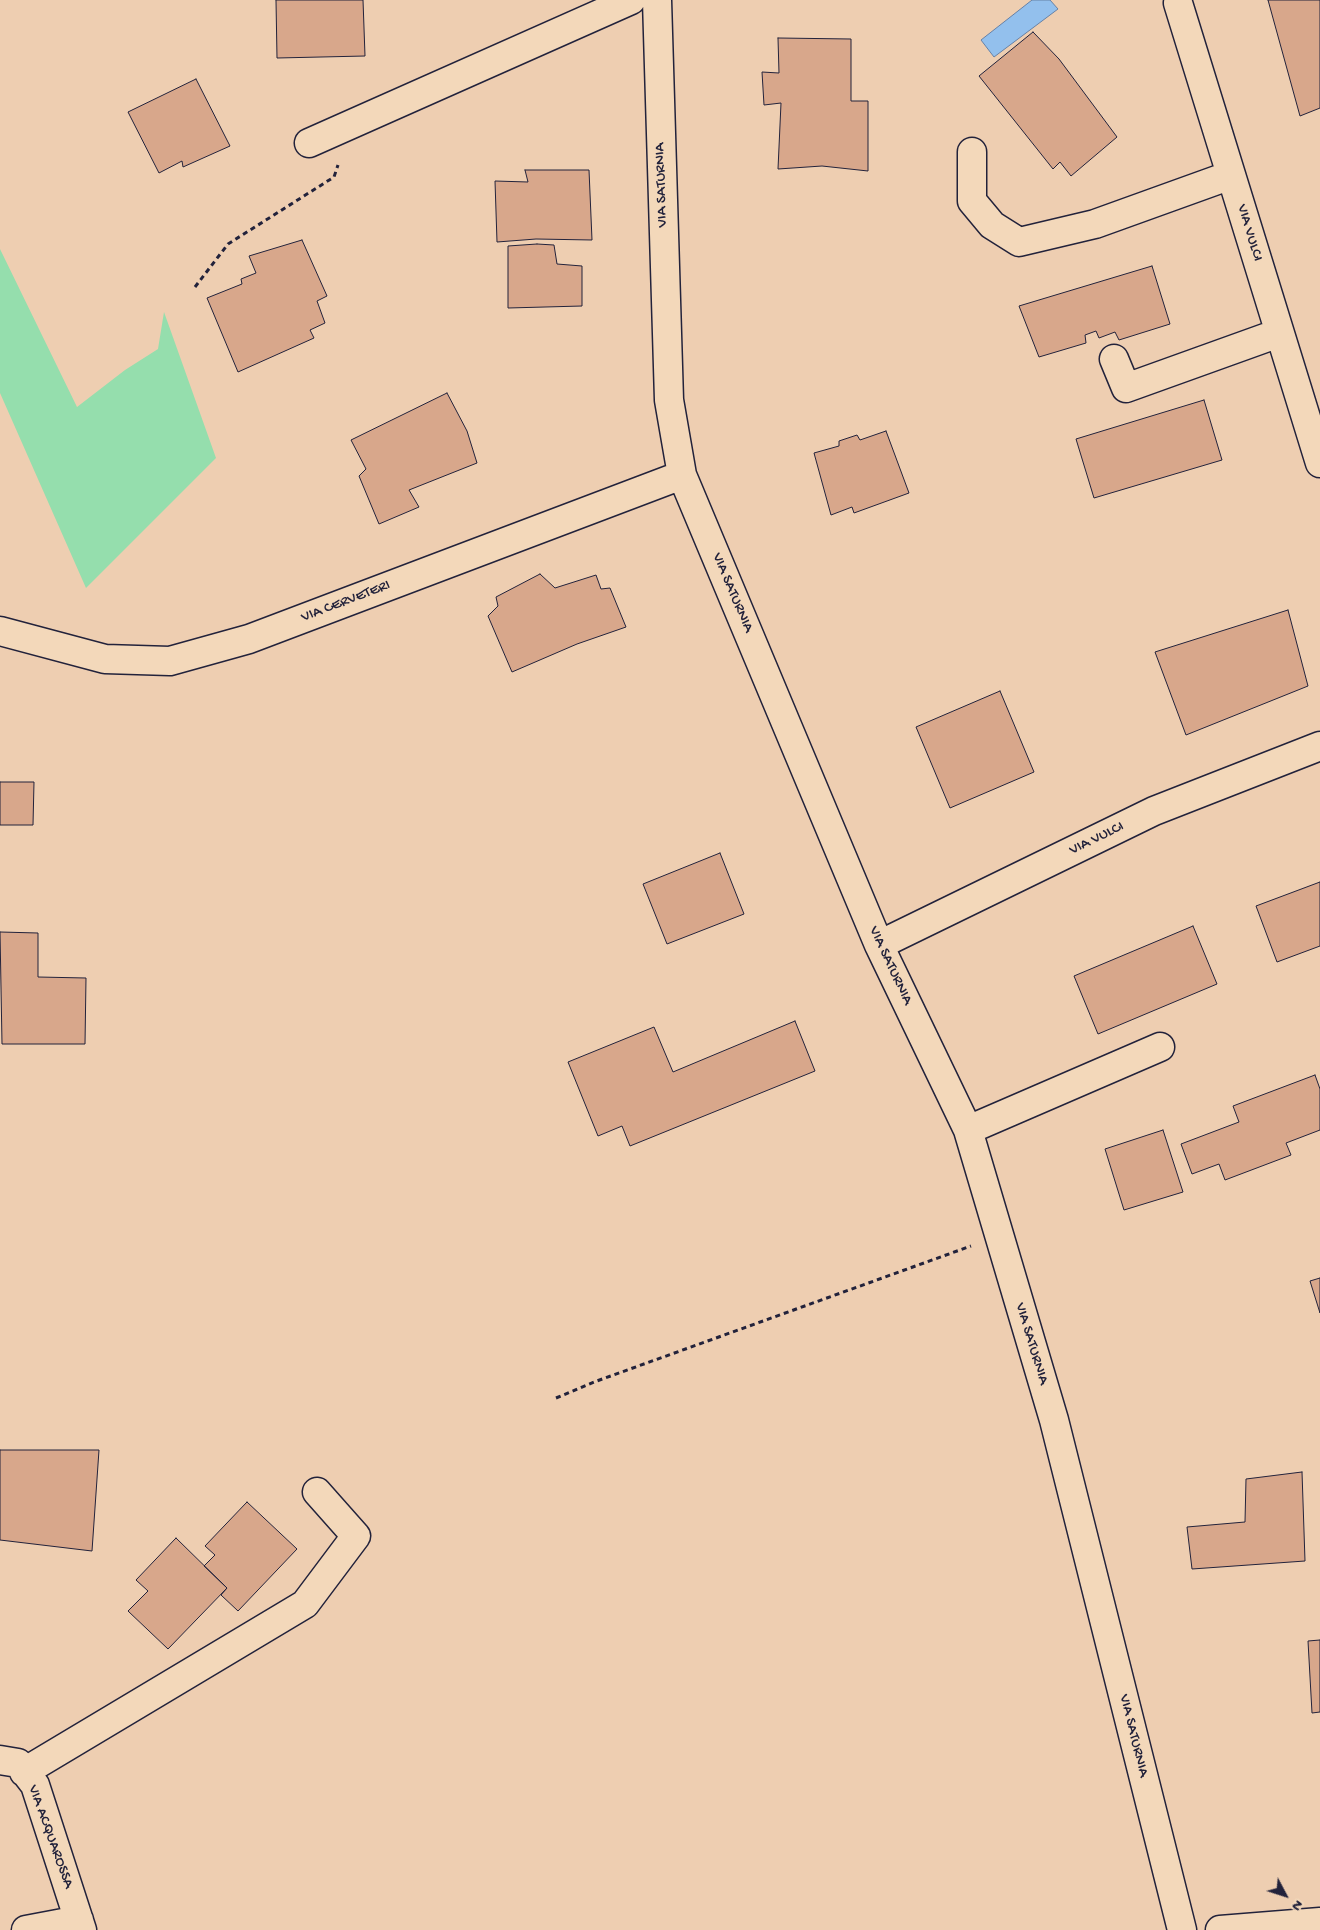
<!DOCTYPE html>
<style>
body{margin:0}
#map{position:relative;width:1320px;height:1930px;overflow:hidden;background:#eeceb1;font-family:"Gochi Hand",sans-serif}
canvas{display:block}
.north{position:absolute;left:1260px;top:1870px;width:50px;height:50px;-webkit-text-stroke:4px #f3d8ba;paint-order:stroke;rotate:130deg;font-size:14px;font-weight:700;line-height:20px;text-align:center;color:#22223b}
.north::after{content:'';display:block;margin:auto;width:18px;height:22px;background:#22223b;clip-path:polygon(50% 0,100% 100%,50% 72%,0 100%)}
</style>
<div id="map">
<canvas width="1320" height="1930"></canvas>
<div class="north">N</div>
</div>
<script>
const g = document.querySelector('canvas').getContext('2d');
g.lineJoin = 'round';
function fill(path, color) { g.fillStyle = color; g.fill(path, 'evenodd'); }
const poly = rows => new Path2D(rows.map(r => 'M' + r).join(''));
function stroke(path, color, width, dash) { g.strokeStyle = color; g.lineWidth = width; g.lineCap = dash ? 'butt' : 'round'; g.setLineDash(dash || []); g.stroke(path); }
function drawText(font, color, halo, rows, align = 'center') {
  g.font = font + ' "Gochi Hand",sans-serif'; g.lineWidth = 4.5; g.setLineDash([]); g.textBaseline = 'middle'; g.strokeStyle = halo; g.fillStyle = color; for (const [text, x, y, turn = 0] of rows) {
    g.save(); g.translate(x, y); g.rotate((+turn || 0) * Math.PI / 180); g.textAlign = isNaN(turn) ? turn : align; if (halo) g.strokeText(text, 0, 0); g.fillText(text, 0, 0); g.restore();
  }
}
const green = poly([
 [0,249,77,407,125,370,158,349,164,312,216,458,86,588,0,393]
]);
const water = poly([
 [1032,0,1050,0,1058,9,994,57,981,40,1032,0]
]);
const building = poly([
 [276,0,363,0,365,56,277,58,276,0],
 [1268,0,1320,0,1320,108,1300,116,1268,0],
 [1033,32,1059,59,1117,137,1071,176,1060,162,1053,169,979,76,1033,32],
 [778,38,851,39,851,101,868,101,868,171,822,166,778,169,781,103,764,105,762,72,779,73,778,38],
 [196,79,230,146,183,167,182,161,159,173,128,112,196,79],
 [525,170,589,170,592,240,536,239,497,242,495,181,528,182,525,170],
 [302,240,327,296,317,301,325,323,310,330,314,338,238,372,207,298,242,284,241,279,256,273,249,256,302,240],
 [537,244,554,245,557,264,582,266,582,306,508,308,508,246,537,244],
 [1152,266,1170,324,1119,340,1115,332,1099,338,1096,331,1085,335,1086,343,1039,357,1019,306,1152,266],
 [447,393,467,431,477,463,409,490,419,507,379,524,359,476,366,469,351,440,447,393],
 [1204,400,1222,460,1094,498,1076,439,1204,400],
 [886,431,909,493,854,513,852,507,831,515,814,453,839,446,839,441,857,435,860,440,886,431],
 [540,574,555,588,596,575,601,589,610,588,626,627,577,644,512,672,488,616,498,606,496,597,540,574],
 [1288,610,1308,686,1186,735,1155,652,1288,610],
 [1000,691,1034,772,950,808,916,727,1000,691],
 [0,782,34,782,33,825,0,825,0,782],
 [720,853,744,914,667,944,643,884,720,853],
 [1320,882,1320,946,1277,962,1256,906,1320,882],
 [1193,926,1217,984,1098,1034,1074,976,1193,926],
 [0,932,38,933,38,977,86,978,85,1044,2,1044,0,932],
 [795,1021,815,1071,630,1146,622,1126,598,1136,568,1062,654,1027,673,1072,795,1021],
 [1315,1075,1320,1089,1320,1130,1286,1143,1291,1155,1225,1180,1219,1164,1192,1174,1181,1144,1239,1122,1233,1106,1315,1075],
 [1163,1130,1183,1192,1124,1210,1105,1149,1163,1130],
 [1320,1278,1320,1313,1310,1281,1320,1278],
 [0,1450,99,1450,92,1551,0,1540,0,1450],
 [1302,1472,1305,1561,1192,1569,1187,1527,1245,1522,1246,1479,1302,1472],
 [247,1502,297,1549,238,1611,221,1595,227,1588,204,1566,215,1555,205,1546,247,1502],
 [176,1538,227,1588,168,1649,128,1611,148,1591,136,1580,176,1538],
 [1320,1640,1320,1712,1312,1713,1308,1641,1320,1640]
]);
const path = poly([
 [195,287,228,244,334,177,338,165],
 [556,1398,594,1382,971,1246]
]);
const minor = poly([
 [657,0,669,400,682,475,879,945,968,1130,1054,1420,1182,1930],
 [1178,3,1320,463],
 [309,143,631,0],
 [972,152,972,201,992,225,1019,242,1095,224,1231,175],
 [1114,359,1126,388,1279,333],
 [0,631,105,659,170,661,249,639,682,475],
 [879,945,1154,811,1320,746],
 [968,1130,1160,1047],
 [0,1760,18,1763,35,1785,82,1930],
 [24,1772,305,1604,356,1536,317,1492],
 [26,1930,79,1920],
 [1220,1930,1320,1922]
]);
const streetNames = [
 ["VIA SATURNIA",662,185,-92],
 ["VIA VULCI",1249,233,73],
 ["VIA SATURNIA",732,593,67],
 ["VIA CERVETERI",346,602,-21],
 ["VIA VULCI",1097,839,-26],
 ["VIA SATURNIA",890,966,65],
 ["VIA SATURNIA",1031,1344,73],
 ["VIA SATURNIA",1133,1736,76],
 ["VIA ACQUAROSSA",50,1837,70]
];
fill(green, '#95dead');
fill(water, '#93c0ed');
stroke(water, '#6681a6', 1);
fill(building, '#d8a78b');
stroke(building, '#22223b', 1);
stroke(minor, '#22223b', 31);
stroke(path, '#22223b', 3, [5, 4]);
stroke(minor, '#f3d8ba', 28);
drawText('15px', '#22223b', '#f3d8ba', streetNames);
</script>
